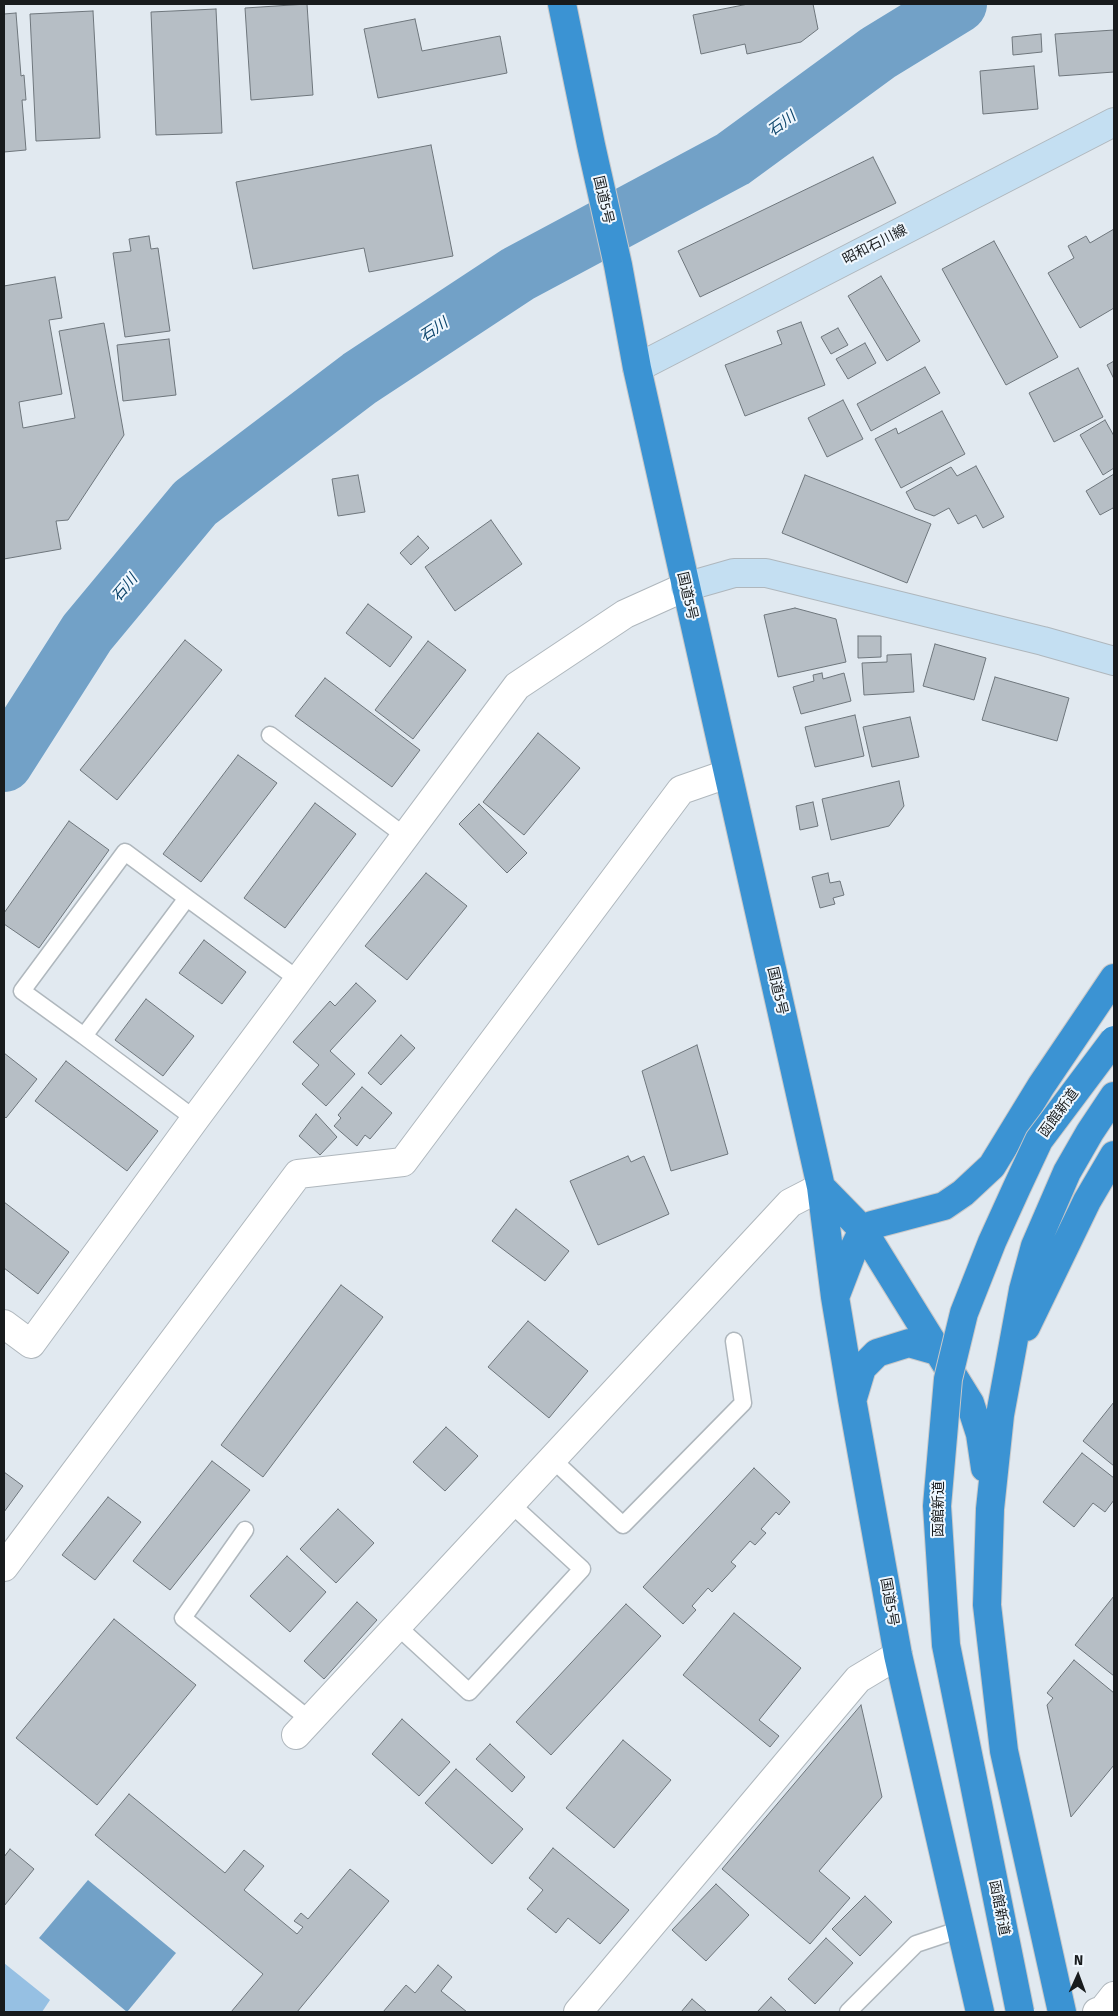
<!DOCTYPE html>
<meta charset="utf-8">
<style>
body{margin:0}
#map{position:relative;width:1118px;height:2016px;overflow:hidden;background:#e1e9f0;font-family:"Fira Sans",sans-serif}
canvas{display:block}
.frame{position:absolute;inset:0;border:5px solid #181b1d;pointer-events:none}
.north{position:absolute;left:1053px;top:1951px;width:50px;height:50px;-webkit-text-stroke:4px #eff7fe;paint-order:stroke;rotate:2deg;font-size:14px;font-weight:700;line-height:20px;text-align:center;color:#181b1d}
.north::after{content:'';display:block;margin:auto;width:18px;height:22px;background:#181b1d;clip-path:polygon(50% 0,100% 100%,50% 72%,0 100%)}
</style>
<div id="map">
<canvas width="1118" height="2016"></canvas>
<div class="frame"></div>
<div class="north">N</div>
</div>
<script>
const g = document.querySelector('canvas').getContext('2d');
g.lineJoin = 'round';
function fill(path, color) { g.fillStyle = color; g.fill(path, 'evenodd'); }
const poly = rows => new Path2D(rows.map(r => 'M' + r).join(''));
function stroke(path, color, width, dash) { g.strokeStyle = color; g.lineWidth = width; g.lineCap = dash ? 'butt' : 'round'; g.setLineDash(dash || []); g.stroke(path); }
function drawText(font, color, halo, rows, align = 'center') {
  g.font = font + ' "Fira Sans","Noto Sans JP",sans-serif'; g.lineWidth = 4; g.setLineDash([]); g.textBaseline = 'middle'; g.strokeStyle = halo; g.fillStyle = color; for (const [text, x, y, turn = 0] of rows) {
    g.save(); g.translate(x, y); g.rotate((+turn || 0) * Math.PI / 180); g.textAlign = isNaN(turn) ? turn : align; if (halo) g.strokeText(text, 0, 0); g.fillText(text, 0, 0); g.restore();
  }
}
const green = poly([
 [4,1963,50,2000,42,2012,4,2012]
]);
const water = poly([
 [88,1880,176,1953,127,2012,39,1938]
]);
const river = poly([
 [4,763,87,633,195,503,360,378,518,274,733,159,878,53,958,4]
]);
const building = poly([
 [307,4,313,95,251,100,245,8,307,4],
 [748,4,813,4,818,29,801,42,747,54,745,44,701,54,693,15,748,4],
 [216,9,222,133,156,135,151,12,216,9],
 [93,11,100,138,36,141,30,14,93,11],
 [16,13,21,76,24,75,26,100,22,100,26,150,4,152,4,14,16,13],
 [415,19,422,51,500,36,507,73,378,98,364,29,415,19],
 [1114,30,1114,72,1059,76,1055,34,1114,30],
 [1041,34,1042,52,1013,55,1012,37,1041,34],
 [1034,66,1038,109,983,114,980,71,1034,66],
 [431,145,453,256,369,272,364,248,253,269,236,182,431,145],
 [873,157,896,203,700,297,678,251,873,157],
 [1114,229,1114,308,1080,328,1048,273,1074,258,1068,246,1086,236,1090,243,1114,229],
 [149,236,151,249,158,248,170,331,125,337,113,253,131,251,129,239,149,236],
 [994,241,1058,357,1006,385,942,269,994,241],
 [881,276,920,341,887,361,848,296,881,276],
 [55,277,62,318,49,320,62,394,19,402,23,428,75,418,59,331,104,323,124,435,68,520,56,521,61,549,4,559,4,286,55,277],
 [801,322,825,385,745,416,725,365,782,344,777,331,801,322],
 [838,328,848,345,831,354,821,337,838,328],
 [169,339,176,395,123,401,117,345,169,339],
 [865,343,876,363,848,379,836,359,865,343],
 [1114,361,1114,379,1107,365,1114,361],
 [925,367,940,393,871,431,857,404,925,367],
 [1078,368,1103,417,1054,442,1029,393,1078,368],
 [843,400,863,439,827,457,808,418,843,400],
 [942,411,965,454,901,488,875,439,896,428,898,434,942,411],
 [1105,420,1114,436,1114,468,1103,475,1080,435,1105,420],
 [976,466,1004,517,983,528,976,515,958,524,949,508,934,516,915,509,906,492,951,467,957,476,976,466],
 [1114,474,1114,510,1113,508,1100,515,1086,491,1114,474],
 [358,475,365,512,338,516,332,479,358,475],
 [805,475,931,524,907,583,782,533,805,475],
 [491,520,522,564,455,611,425,567,491,520],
 [418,536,429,548,411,565,400,553,418,536],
 [368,604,412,637,390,667,346,633,368,604],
 [795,608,836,619,846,662,778,677,764,615,795,608],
 [858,636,881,636,881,657,858,658,858,636],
 [185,640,222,670,117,800,80,770,185,640],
 [428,641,466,670,413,739,375,710,428,641],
 [935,644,986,658,974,700,923,686,935,644],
 [911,654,914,692,864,695,862,663,887,662,887,655,911,654],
 [822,673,823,679,844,673,851,701,801,714,793,687,814,681,813,675,822,673],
 [995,677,1069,698,1057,741,982,720,995,677],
 [325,678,420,750,392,787,295,716,325,678],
 [855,715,864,756,815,767,805,727,855,715],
 [910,717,919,757,872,767,863,727,910,717],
 [538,733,580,768,524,835,483,802,538,733],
 [238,755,277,783,201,882,163,854,238,755],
 [899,781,904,806,889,826,831,840,822,799,899,781],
 [813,802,818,826,800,830,796,806,813,802],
 [315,803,356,834,285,928,244,898,315,803],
 [479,804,527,853,507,873,459,824,479,804],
 [69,821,109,850,39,948,4,924,4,913,69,821],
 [426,873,467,906,407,980,365,946,426,873],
 [828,873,830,883,840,881,844,895,833,898,835,904,820,908,812,877,828,873],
 [204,940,246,972,222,1004,179,973,204,940],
 [356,983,376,1001,330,1051,355,1074,326,1106,302,1084,319,1065,293,1042,330,1001,335,1006,356,983],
 [146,999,194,1036,163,1076,115,1040,146,999],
 [401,1035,415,1048,381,1085,368,1073,401,1035],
 [697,1045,728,1154,671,1171,642,1071,697,1045],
 [4,1053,37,1079,6,1118,4,1116,4,1053],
 [66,1061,158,1131,127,1171,35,1101,66,1061],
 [362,1087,392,1113,370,1139,365,1135,357,1146,334,1126,341,1118,338,1115,362,1087],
 [316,1114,337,1137,320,1155,299,1136,316,1114],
 [628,1156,631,1162,644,1156,669,1214,598,1245,570,1181,628,1156],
 [4,1202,69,1252,38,1294,4,1268,4,1202],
 [516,1209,569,1251,545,1281,492,1241,516,1209],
 [341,1285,383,1317,263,1477,221,1445,341,1285],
 [528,1321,588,1371,549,1418,488,1367,528,1321],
 [1114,1402,1114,1466,1083,1441,1114,1402],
 [446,1427,478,1456,445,1491,413,1462,446,1427],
 [1082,1453,1114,1478,1114,1500,1105,1512,1093,1503,1074,1527,1043,1502,1082,1453],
 [212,1461,250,1490,170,1590,133,1561,212,1461],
 [754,1468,790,1502,779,1515,776,1512,761,1529,766,1533,755,1545,750,1541,731,1562,736,1566,712,1592,708,1588,692,1606,696,1610,683,1624,643,1587,754,1468],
 [4,1472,23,1486,4,1512,4,1472],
 [108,1497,141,1522,95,1580,62,1555,108,1497],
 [338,1509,374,1543,336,1583,300,1549,338,1509],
 [287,1556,326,1592,290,1632,250,1596,287,1556],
 [1114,1596,1114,1676,1075,1645,1114,1596],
 [357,1602,377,1620,324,1679,304,1661,357,1602],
 [626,1604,661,1636,551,1755,516,1722,626,1604],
 [734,1613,801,1668,759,1720,779,1736,770,1747,683,1675,734,1613],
 [114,1619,196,1685,97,1805,16,1738,114,1619],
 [1074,1660,1114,1693,1114,1765,1071,1817,1047,1705,1053,1698,1047,1693,1074,1660],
 [861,1705,882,1797,819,1871,850,1898,810,1944,722,1869,861,1705],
 [402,1719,450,1762,419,1796,372,1754,402,1719],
 [623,1740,671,1780,614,1848,566,1808,623,1740],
 [490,1744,525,1777,512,1792,476,1759,490,1744],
 [456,1769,523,1829,492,1864,425,1803,456,1769],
 [129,1794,225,1873,244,1850,264,1866,244,1890,297,1934,303,1927,294,1921,301,1913,308,1919,350,1869,389,1901,297,2012,231,2012,263,1974,95,1835,129,1794],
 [553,1848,629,1910,600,1944,568,1918,556,1933,527,1909,543,1890,529,1878,553,1848],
 [10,1849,34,1869,4,1906,4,1857,10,1849],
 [716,1884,749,1915,706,1961,672,1930,716,1884],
 [865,1896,892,1922,860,1956,832,1929,865,1896],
 [826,1938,853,1963,815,2004,788,1979,826,1938],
 [438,1965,452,1977,441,1991,467,2012,383,2012,406,1985,415,1993,438,1965],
 [771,1997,787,2012,757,2012,771,1997],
 [692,1999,707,2012,681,2012,692,1999]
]);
const lane = poly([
 [270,735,405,836],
 [84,1036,22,991,125,852,187,898],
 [195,1119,84,1036,187,898,299,980],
 [552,1459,623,1525,743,1403,734,1341],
 [245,1530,183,1618,310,1720],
 [397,1626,469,1692,582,1569,511,1504],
 [848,2012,916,1944,961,1929]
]);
const street = poly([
 [4,1324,31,1344,195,1119,517,686,625,614,685,587],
 [4,1567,298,1174,403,1162,681,790,727,774],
 [296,1735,790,1203,821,1187],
 [578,2012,858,1679,898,1655],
 [1097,2012,1103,2010,1114,1996]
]);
const secondary = poly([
 [637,368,1114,122],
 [685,587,734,573,766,573,1043,641,1114,661]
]);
const highway = poly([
 [562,4,591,145,618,265,637,368,821,1187,835,1297,852,1399,898,1655,980,2012],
 [821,1187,863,1230,970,1403,980,1434,985,1468],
 [836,1295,854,1248,863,1230,872,1225,944,1206,963,1193,992,1166,1041,1086,1114,978],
 [1026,1327,1087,1201,1114,1155],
 [853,1398,862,1368,877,1353,909,1343,937,1351],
 [1062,2012,1004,1751,987,1605,990,1509,1000,1415,1023,1290,1035,1246,1067,1172,1090,1132,1114,1096]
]);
const highwayBridge = poly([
 [1020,2012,946,1645,937,1506,948,1379,964,1313,992,1242,1017,1187,1039,1140,1114,1040]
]);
const streetNames = [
 ["国道5号",603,200,77],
 ["昭和石川線",875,245,-27],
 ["国道5号",687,596,77],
 ["国道5号",777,991,77],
 ["函館新道",1059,1113,-54],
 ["函館新道",939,1509,-90],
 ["国道5号",889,1602,80],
 ["函館新道",999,1908,79]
];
const waterNames = [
 ["石川",782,124,-36],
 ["石川",434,330,-33],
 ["石川",125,588,-50]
];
fill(green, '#96c0e3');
fill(water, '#72a1c7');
stroke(river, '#72a1c7', 58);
fill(building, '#b6bec5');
stroke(building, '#6e767c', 1);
stroke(lane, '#afb7bd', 19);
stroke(street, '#afb7bd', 30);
stroke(secondary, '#afb7bd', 30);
stroke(highway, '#c8c8c9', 30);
stroke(lane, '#fff', 16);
stroke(street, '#fff', 28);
stroke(secondary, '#c4dff2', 28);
stroke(highway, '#3b93d3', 28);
stroke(highwayBridge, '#c8c8c9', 30, []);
stroke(highwayBridge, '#3b93d3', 28);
drawText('14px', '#181b1d', '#eff7fe', streetNames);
drawText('italic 15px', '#0d456b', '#eff7fe', waterNames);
</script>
